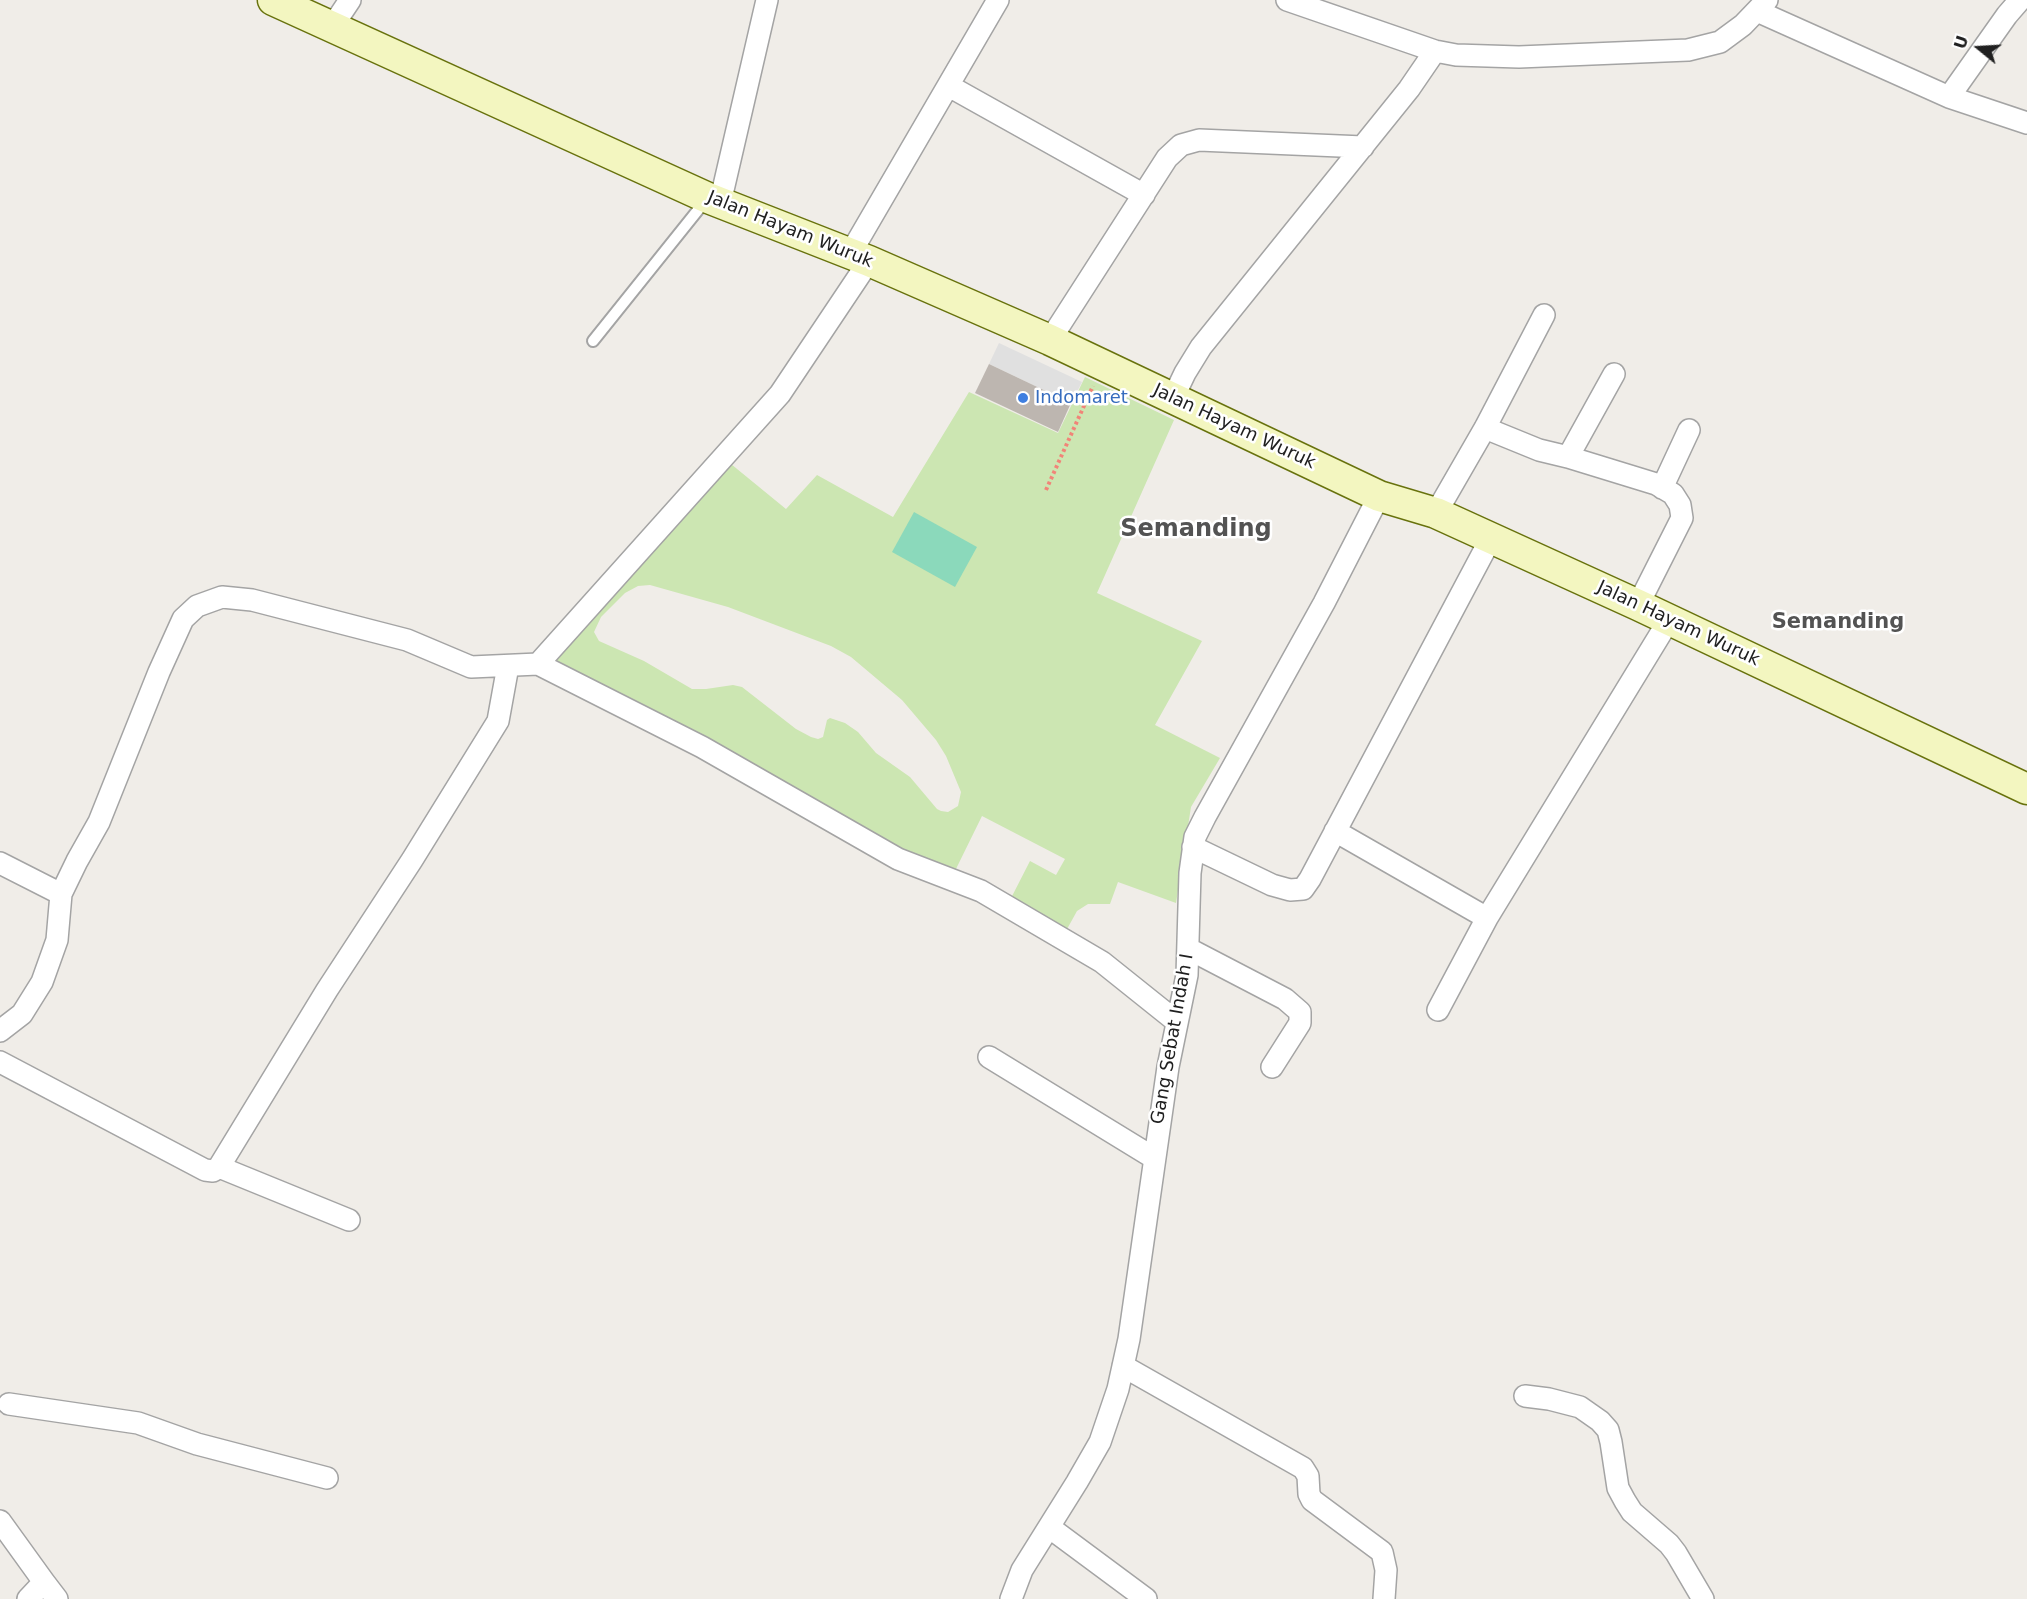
<!DOCTYPE html>
<style>
body{margin:0}
#map{position:relative;width:2027px;height:1599px;overflow:hidden;background:#f0ede8;font-family:"DejaVu Sans",sans-serif}
canvas{display:block}
.north{position:absolute;left:1949px;top:18px;width:60px;height:60px;-webkit-text-stroke:4px #fff;paint-order:stroke;rotate:288deg;font-size:16px;font-weight:700;line-height:24px;text-align:center;color:#202020}
.north::after{content:'';display:block;margin:auto;width:21px;height:27px;background:#202020;clip-path:polygon(50% 0,100% 100%,50% 72%,0 100%)}
</style>
<div id="map">
<canvas width="2027" height="1599"></canvas>
<div class="north">U</div>
</div>
<script>
const g = document.querySelector('canvas').getContext('2d');
g.lineJoin = 'round';
function fill(path, color) { g.fillStyle = color; g.fill(path, 'evenodd'); }
const poly = rows => new Path2D(rows.map(r => 'M' + r).join(''));
function stroke(path, color, width, dash) { g.strokeStyle = color; g.lineWidth = width; g.lineCap = dash ? 'butt' : 'round'; g.setLineDash(dash || []); g.stroke(path); }
function drawText(font, color, halo, rows, align = 'center') {
  g.font = font + ' "DejaVu Sans",sans-serif'; g.lineWidth = 5; g.setLineDash([]); g.textBaseline = 'middle'; g.strokeStyle = halo; g.fillStyle = color; for (const [text, x, y, turn = 0] of rows) {
    g.save(); g.translate(x, y); g.rotate((+turn || 0) * Math.PI / 180); g.textAlign = isNaN(turn) ? turn : align; if (halo) g.strokeText(text, 0, 0); g.fillText(text, 0, 0); g.restore();
  }
}
const grass = poly([
 [1085,377,1174,420,1097,593,1202,641,1155,725,1220,758,1191,807,1176,903,1118,882,1110,904,1088,904,1077,911,1061,940,1008,904,1030,861,1056,875,1065,859,982,816,953,875,898,856,550,663,731,464,786,509,817,475,893,517,969,392,1058,433],
 [650,585,728,607,831,646,851,657,902,700,936,740,946,756,961,792,958,806,948,812,941,811,937,809,910,777,876,753,858,732,845,723,830,718,827,720,823,737,818,739,811,737,796,729,742,687,733,685,706,689,692,689,644,661,599,641,594,632,601,617,625,593,638,586]
]);
const pitch = poly([
 [914,512,977,547,955,587,892,552]
]);
const parking = poly([
 [999,343,1082,382,1071,403,989,364]
]);
const building = poly([
 [989,364,1071,403,1058,432,975,393]
]);
const path = poly([
 [1046,490,1093,386]
]);
const lane = poly([
 [593,341,706,200]
]);
const street = poly([
 [1287,0,1435,51,1456,55,1519,57,1688,50,1720,42,1743,25,1767,0],
 [1757,11,1949,97,2027,123],
 [332,27,350,0],
 [949,86,1144,195],
 [1949,97,2007,15,2020,0],
 [720,203,767,0],
 [850,254,998,0],
 [1050,340,1167,158,1181,145,1199,140,1363,147],
 [1173,398,1185,373,1201,347,1409,89,1435,51],
 [1485,428,1539,450,1568,457,1614,374],
 [1568,457,1656,484,1673,494,1680,505,1682,518,1638,605],
 [1662,488,1689,430],
 [1436,513,1485,428,1544,315],
 [538,664,780,394,869,261],
 [1335,831,1487,918],
 [1193,847,1272,885,1290,890,1303,889,1310,879,1491,538],
 [0,863,61,894,77,861,99,822,159,672,183,619,197,606,222,597,252,600,407,640,471,667,538,664,702,747,898,859,981,891,1102,962,1177,1022],
 [1189,949,1285,999,1300,1012,1300,1023,1272,1067],
 [1438,1010,1487,918,1669,620],
 [0,1031,22,1014,42,982,57,940,61,894],
 [989,1057,1154,1158],
 [0,1062,205,1170,213,1171,219,1167,327,990,412,860,498,721,508,666],
 [219,1167,349,1220],
 [1123,1366,1303,1468,1308,1476,1309,1494,1312,1500,1382,1552,1386,1570,1384,1599],
 [1525,1396,1549,1399,1580,1407,1600,1421,1608,1430,1611,1442,1618,1488,1625,1501,1632,1512,1669,1544,1676,1553,1703,1599],
 [9,1404,138,1423,197,1444,327,1478],
 [0,1521,44,1582,28,1599],
 [1049,1527,1146,1599],
 [44,1582,57,1599],
 [1011,1599,1022,1570,1077,1482,1100,1442,1118,1389,1129,1339,1168,1067,1187,975,1190,873,1195,837,1205,817,1324,603,1379,496]
]);
const secondary = poly([
 [273,0,708,198,869,261,1050,340,1379,496,1436,513,1638,605,2027,789]
]);
const markers = [
 [1023,398,6,"#3f7fe0"]
];
const streetNames = [
 ["Jalan Hayam Wuruk",790,230,22],
 ["Jalan Hayam Wuruk",1234,427,25],
 ["Jalan Hayam Wuruk",1678,624,25],
 ["Gang Sebat Indah I",1173,1039,-80]
];
const shopNames = [
 ["Indomaret",1035,398]
];
const quarterNames = [
 ["Semanding",1838,623]
];
const districtNames = [
 ["Semanding",1196,530]
];
fill(grass, '#cce6b2');
fill(pitch, '#8bd9bb');
fill(parking, '#e0e0e0');
fill(building, '#bdb6b0');
stroke(lane, '#a4a4a4', 14);
stroke(street, '#a4a4a4', 24);
stroke(secondary, '#68720d', 33);
stroke(path, '#f18478', 4, [3, 3]);
stroke(lane, '#fff', 10);
stroke(street, '#fff', 21);
stroke(secondary, '#f3f6c0', 30);
for (const [x, y, r, color] of markers) { const dot = new Path2D(); dot.arc(x, y, r, 0, 2 * Math.PI); g.fillStyle = color; g.fill(dot); stroke(dot, '#fff', 2); }
drawText('18px', '#202020', '#fff', streetNames);
drawText('18px', '#366cbe', '#fff', shopNames, 'left');
drawText('bold 21px', '#535353', '#fff', quarterNames);
drawText('bold 24px', '#535353', '#fff', districtNames);
</script>
